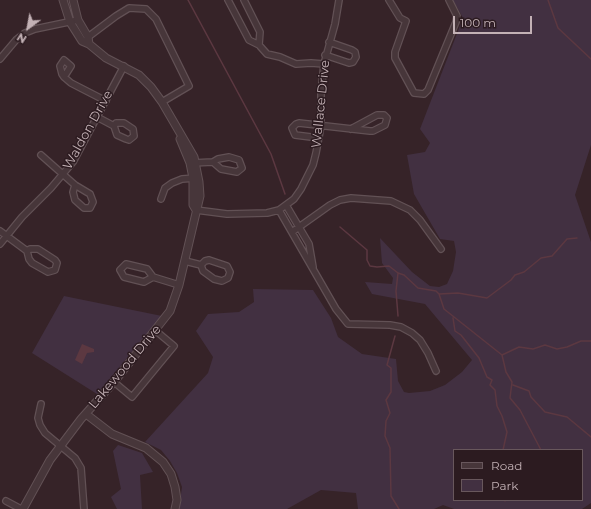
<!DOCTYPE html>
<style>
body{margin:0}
#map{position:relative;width:591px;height:509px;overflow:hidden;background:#362328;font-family:Montserrat,sans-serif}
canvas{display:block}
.legend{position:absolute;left:453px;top:449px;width:130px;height:52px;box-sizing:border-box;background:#2c1b20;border:1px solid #68575c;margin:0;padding:5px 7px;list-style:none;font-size:12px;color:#c3b1b5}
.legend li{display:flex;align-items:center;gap:8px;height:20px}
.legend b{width:20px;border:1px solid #68575c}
.north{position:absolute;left:8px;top:8px;width:40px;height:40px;-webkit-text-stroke:3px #2c1b20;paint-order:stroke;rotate:212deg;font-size:11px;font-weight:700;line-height:16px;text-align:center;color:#c3b1b5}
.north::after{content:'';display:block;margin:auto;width:14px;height:18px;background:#c3b1b5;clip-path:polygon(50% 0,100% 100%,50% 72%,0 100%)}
.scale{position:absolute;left:453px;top:16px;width:79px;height:18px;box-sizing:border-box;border:2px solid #c3b1b5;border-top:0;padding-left:5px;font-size:12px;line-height:14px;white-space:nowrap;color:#c3b1b5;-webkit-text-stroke:3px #2c1b20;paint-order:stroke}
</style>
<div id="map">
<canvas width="591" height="509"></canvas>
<ul class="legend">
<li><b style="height:5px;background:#47363a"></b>Road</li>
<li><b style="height:11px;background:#423041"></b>Park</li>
</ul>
<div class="north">N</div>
<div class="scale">100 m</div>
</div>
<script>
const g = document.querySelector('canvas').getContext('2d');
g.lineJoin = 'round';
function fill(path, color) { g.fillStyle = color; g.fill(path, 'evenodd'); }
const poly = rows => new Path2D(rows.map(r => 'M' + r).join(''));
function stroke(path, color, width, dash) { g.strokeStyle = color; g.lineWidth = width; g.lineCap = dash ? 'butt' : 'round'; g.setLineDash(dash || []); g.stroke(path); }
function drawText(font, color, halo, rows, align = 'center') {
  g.font = font + ' Montserrat,sans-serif'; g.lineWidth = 3; g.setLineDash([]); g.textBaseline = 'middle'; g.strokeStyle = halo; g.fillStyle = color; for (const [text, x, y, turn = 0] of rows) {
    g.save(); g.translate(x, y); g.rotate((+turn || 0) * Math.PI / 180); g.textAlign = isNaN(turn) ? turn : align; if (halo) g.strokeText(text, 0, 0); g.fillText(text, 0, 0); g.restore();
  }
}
const green = poly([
 [453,0,591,0,591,145,575,195,591,242,591,503,582,509,454,509,443,505,434,509,358,509,356,493,321,490,287,509,179,509,182,487,177,473,170,461,161,450,145,442,208,373,213,357,196,331,208,314,239,312,254,302,253,289,313,290,331,318,338,337,362,354,396,359,398,381,404,392,409,393,430,391,445,385,462,372,472,360,425,304,372,294,365,282,392,284,393,278,382,263,380,238,412,272,430,286,439,287,447,284,453,271,456,252,454,241,440,239,414,194,407,155,425,152,430,143,420,129,463,18],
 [454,450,582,450,582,500,454,500],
 [64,296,162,316,97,394,32,353],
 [118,445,142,453,153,472,140,475,142,509,117,509,111,497,121,489,113,451]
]);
const water = poly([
 [82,344,94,349,94,352,87,353,82,364,75,360]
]);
const stream = poly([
 [188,0,271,154,285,194],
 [548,0,558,28,591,59],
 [340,227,367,250,367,260,370,266,377,267,389,266,398,273,404,275,418,288,436,291,439,294,444,309,502,355,506,372,512,382,510,398,520,410,541,450],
 [398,273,396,291,398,316],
 [439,294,458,293,487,298,511,280,515,275,524,272,541,258,552,256,567,239,577,238],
 [453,318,455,331,461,335,479,358,487,377,492,380,490,385,495,390,497,406,502,416,507,432,503,450],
 [395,336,387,365,391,368,391,392,386,400,390,413,386,421,385,436,390,448,391,496,399,509],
 [502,355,519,347,533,349,545,345,557,349,567,347,581,341,591,341],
 [513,385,529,391,531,397,545,412,567,417,591,437],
 [505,500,505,501]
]);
const minor = poly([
 [228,0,249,40,259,45],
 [244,0,260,32,259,45,267,54,280,57,296,64,311,63,324,64],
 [389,0,400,18,406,21,395,52,395,58,414,93,424,94,428,90,456,22,457,16,449,0],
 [88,37,116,16,129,8,146,9,156,19,189,86,162,102],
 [325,55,349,63,353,62,356,57,355,52,352,50,329,42],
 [0,59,16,40,25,33,35,29,78,20],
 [64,77,62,74,60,66,64,60,71,66,64,77,71,83,106,101],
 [97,117,114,126,117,135,126,139,129,140,134,136,133,129,124,123,116,123,114,126],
 [319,138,295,135,292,128,296,124,299,123,370,131,373,131,385,125,387,118,384,115,377,115,351,129],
 [41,155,75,185,90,194,93,202,90,208,84,208,75,200,73,192,75,185],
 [192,163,213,162,218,159,229,157,239,160,242,168,237,172,221,169,213,162],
 [161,199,165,188,172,183,182,179,196,178],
 [286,205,309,244,313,267],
 [196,210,227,214,267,213,279,210,294,199,301,189,313,165,316,153,321,126,321,93,324,64,335,24,339,0],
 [279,210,336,309,348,324,390,325,401,327,412,333,420,340,428,353,436,371],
 [0,231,27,251,29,259,32,263,48,272,55,270,57,263,55,260,38,249,30,249,27,251],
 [292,232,330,205,340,200,351,198,391,201,410,210,420,220,441,249],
 [0,244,22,217,51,188,73,162,124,66],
 [209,260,227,266,230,272,228,278,222,281,214,279,203,271,201,265,205,261,209,260],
 [185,261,201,265],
 [153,277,144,282,124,277,120,270,126,264,147,269,153,277,179,285],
 [114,382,132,397,174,346,156,331],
 [41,404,38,418,40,425,45,433,75,458,81,468,84,509],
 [6,501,21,509]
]);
const tertiary = poly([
 [73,0,78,20,88,37,89,44],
 [180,139,190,163,193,178,193,205,196,210],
 [86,414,112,434,146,448,163,462,171,474,175,487,177,500,175,509],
 [23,509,50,460,81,419,114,382,170,311,179,285,200,196,199,182,194,157,162,102,151,87,139,75,106,58,89,44,82,41,70,22,63,0]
]);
const streetNames = [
 ["Wallace Drive",321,104,-84],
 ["Waldon Drive",88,130,-61],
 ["Lakewood Drive",125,367,-50]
];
fill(green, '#423041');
fill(water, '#5c3841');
stroke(stream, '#5c3841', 1.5);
stroke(minor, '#625155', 8);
stroke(tertiary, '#625155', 9);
stroke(minor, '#47363a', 5.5);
stroke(tertiary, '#47363a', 7);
drawText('13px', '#c3b1b5', '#2c1b20', streetNames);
</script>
